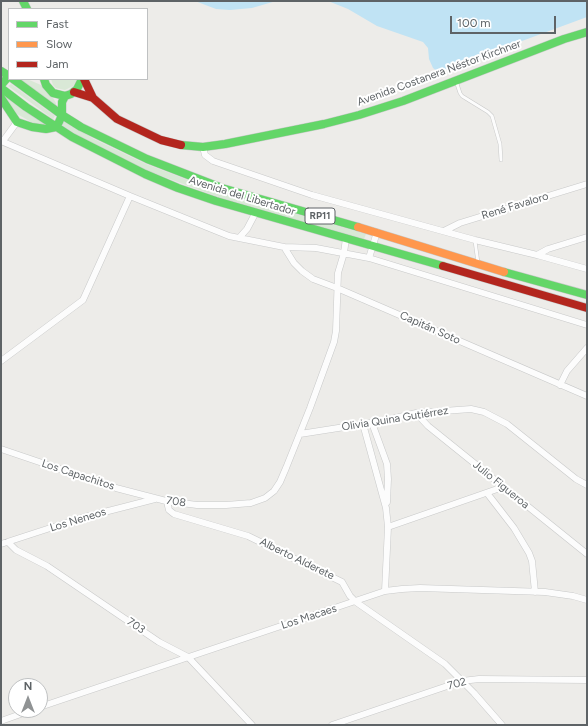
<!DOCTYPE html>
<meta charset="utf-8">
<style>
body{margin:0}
#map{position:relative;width:588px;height:726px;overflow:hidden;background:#edece9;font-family:Figtree,sans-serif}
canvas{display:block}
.frame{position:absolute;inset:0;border:2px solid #5e6366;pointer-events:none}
.legend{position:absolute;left:8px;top:8px;width:140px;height:72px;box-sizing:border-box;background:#fff;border:1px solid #bfc1c2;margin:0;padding:5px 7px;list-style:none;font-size:12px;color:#5e6366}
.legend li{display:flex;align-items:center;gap:8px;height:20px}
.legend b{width:20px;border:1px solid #bfc1c2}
.north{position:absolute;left:8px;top:678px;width:40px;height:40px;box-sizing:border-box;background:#fff;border:1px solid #bfc1c2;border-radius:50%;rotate:0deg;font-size:11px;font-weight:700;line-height:16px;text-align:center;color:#5e6366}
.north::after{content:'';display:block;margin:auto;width:14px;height:18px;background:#909394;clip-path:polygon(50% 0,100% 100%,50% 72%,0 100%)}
.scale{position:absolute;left:450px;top:16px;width:106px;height:18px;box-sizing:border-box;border:2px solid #5e6366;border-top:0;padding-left:5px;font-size:12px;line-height:14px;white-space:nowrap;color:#5e6366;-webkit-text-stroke:3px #fff;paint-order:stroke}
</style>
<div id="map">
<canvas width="588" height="726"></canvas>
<div class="frame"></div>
<ul class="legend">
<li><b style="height:5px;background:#63d668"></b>Fast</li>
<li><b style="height:5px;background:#ff974d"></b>Slow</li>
<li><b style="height:5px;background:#b3261e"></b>Jam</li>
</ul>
<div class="north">N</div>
<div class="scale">100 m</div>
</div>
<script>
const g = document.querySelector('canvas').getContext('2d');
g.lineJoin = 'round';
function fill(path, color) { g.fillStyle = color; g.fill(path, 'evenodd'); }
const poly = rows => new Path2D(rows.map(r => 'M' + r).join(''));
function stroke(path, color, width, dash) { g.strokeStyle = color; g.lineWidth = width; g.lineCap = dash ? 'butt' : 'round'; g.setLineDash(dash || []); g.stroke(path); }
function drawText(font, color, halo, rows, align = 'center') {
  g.font = font + ' Figtree,sans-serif'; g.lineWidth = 4; g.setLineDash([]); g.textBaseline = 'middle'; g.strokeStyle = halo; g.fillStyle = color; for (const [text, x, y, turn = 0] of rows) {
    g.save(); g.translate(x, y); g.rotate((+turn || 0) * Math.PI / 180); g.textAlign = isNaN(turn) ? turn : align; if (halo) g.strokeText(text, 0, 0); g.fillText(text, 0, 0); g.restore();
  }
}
const green = poly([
 [18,79,27,79,41,85,53,98,56,103,56,107],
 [51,79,77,79,73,86,65,90,56,88,53,85],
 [11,84,55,116,53,119,8,86],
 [5,94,47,125,33,123,17,114,7,100],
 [64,121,94,139,146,164,222,193,366,234,364,239,221,198,148,171,91,144,62,125]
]);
const water = poly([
 [195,1,276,1,252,8,230,10,216,9],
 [328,1,587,1,587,17,438,72,433,68,429,59,428,48,423,42,377,26,348,9]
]);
const lane = poly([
 [456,81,460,93,462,96,488,112,492,116,500,144,501,160],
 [475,241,478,263]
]);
const street = poly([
 [1,141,130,196,229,236,284,247,316,248,369,258,587,325],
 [3,141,17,122],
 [203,147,205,155,213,161,312,195,475,240,537,255,587,269],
 [444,231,460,223,587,184],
 [239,238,247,229,256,212],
 [284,247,294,263,302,271,313,279,337,288,587,396],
 [537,255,548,249,587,237],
 [369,258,377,232],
 [1,361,83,300,130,196],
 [560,385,567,371,587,348],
 [416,413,428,426,587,554],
 [372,423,387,464,388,479,387,502],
 [363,424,386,508,388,527,385,591],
 [300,434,383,421,416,413,471,409,484,412,507,424,576,479,587,485],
 [1,449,116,488,166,501,197,505,226,505,251,503,265,498,274,491,280,482,286,468,310,408,334,342,336,331,338,273,344,253,346,238],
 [487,493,514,528,529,553,532,561,535,592],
 [168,501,168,506,169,510,174,514,248,536,342,582,350,596,356,602,445,664,474,693,502,725],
 [388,527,503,487],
 [8,542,16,550,47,566,159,642,188,657,252,725],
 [1,544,81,518,155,499],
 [40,707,385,591,402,589,420,588,545,592,573,596,587,600],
 [1,721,32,710],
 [332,725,462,681,479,679,587,680]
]);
const fast = poly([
 [23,1,27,9],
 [1,71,9,76],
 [13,79,62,115,81,127,147,159,222,188,358,227],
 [44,79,46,85,53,93,65,96,71,94,77,89,82,79],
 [1,85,9,76],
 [1,88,26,107,72,137,145,174,178,188,216,201,443,266],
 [1,98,17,122,32,127,46,129,56,127,59,122,62,115,62,102,65,96],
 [181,145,203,147,225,144,324,124,359,115,403,101,564,39,587,32],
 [504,272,587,295]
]);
const slow = poly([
 [358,227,504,272]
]);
const jam = poly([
 [84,79,93,98],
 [74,92,93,98,117,119,161,140,181,145],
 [443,266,587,308]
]);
const shields = [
 [320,216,30]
];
const shieldNames = [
 ["RP11",320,216]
];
const streetNames = [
 ["Avenida Costanera Néstor Kirchner",439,73,-20],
 ["Avenida del Libertador",242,196,17],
 ["René Favaloro",515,206,-17],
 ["Capitán Soto",430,328,24],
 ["Olivia Quina Gutiérrez",395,419,-9],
 ["Los Capachitos",78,475,18],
 ["Julio Figueroa",501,485,39],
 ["708",176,502,8],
 ["Los Neneos",78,520,-17],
 ["Alberto Alderete",297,559,26],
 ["Los Macaes",309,617,-18],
 ["703",136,626,34],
 ["702",457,684,-15]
];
fill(green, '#d9e8d6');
fill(water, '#c0e3f4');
stroke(lane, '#c8c9c9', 4);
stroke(street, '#c8c9c9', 7);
stroke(fast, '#c7c9c8', 9);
stroke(slow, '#c7c9c8', 9);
stroke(jam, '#c7c9c8', 9);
stroke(lane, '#fcfcfc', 3);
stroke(street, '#fcfcfc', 6);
stroke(fast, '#63d668', 8);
stroke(slow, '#ff974d', 8);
stroke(jam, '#b3261e', 8);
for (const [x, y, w] of shields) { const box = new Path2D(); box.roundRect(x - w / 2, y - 8, w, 16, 3); g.fillStyle = '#fff'; g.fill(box); stroke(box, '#5e6366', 1); }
drawText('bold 10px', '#5e6366', null, shieldNames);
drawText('11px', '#5e6366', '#fff', streetNames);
</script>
